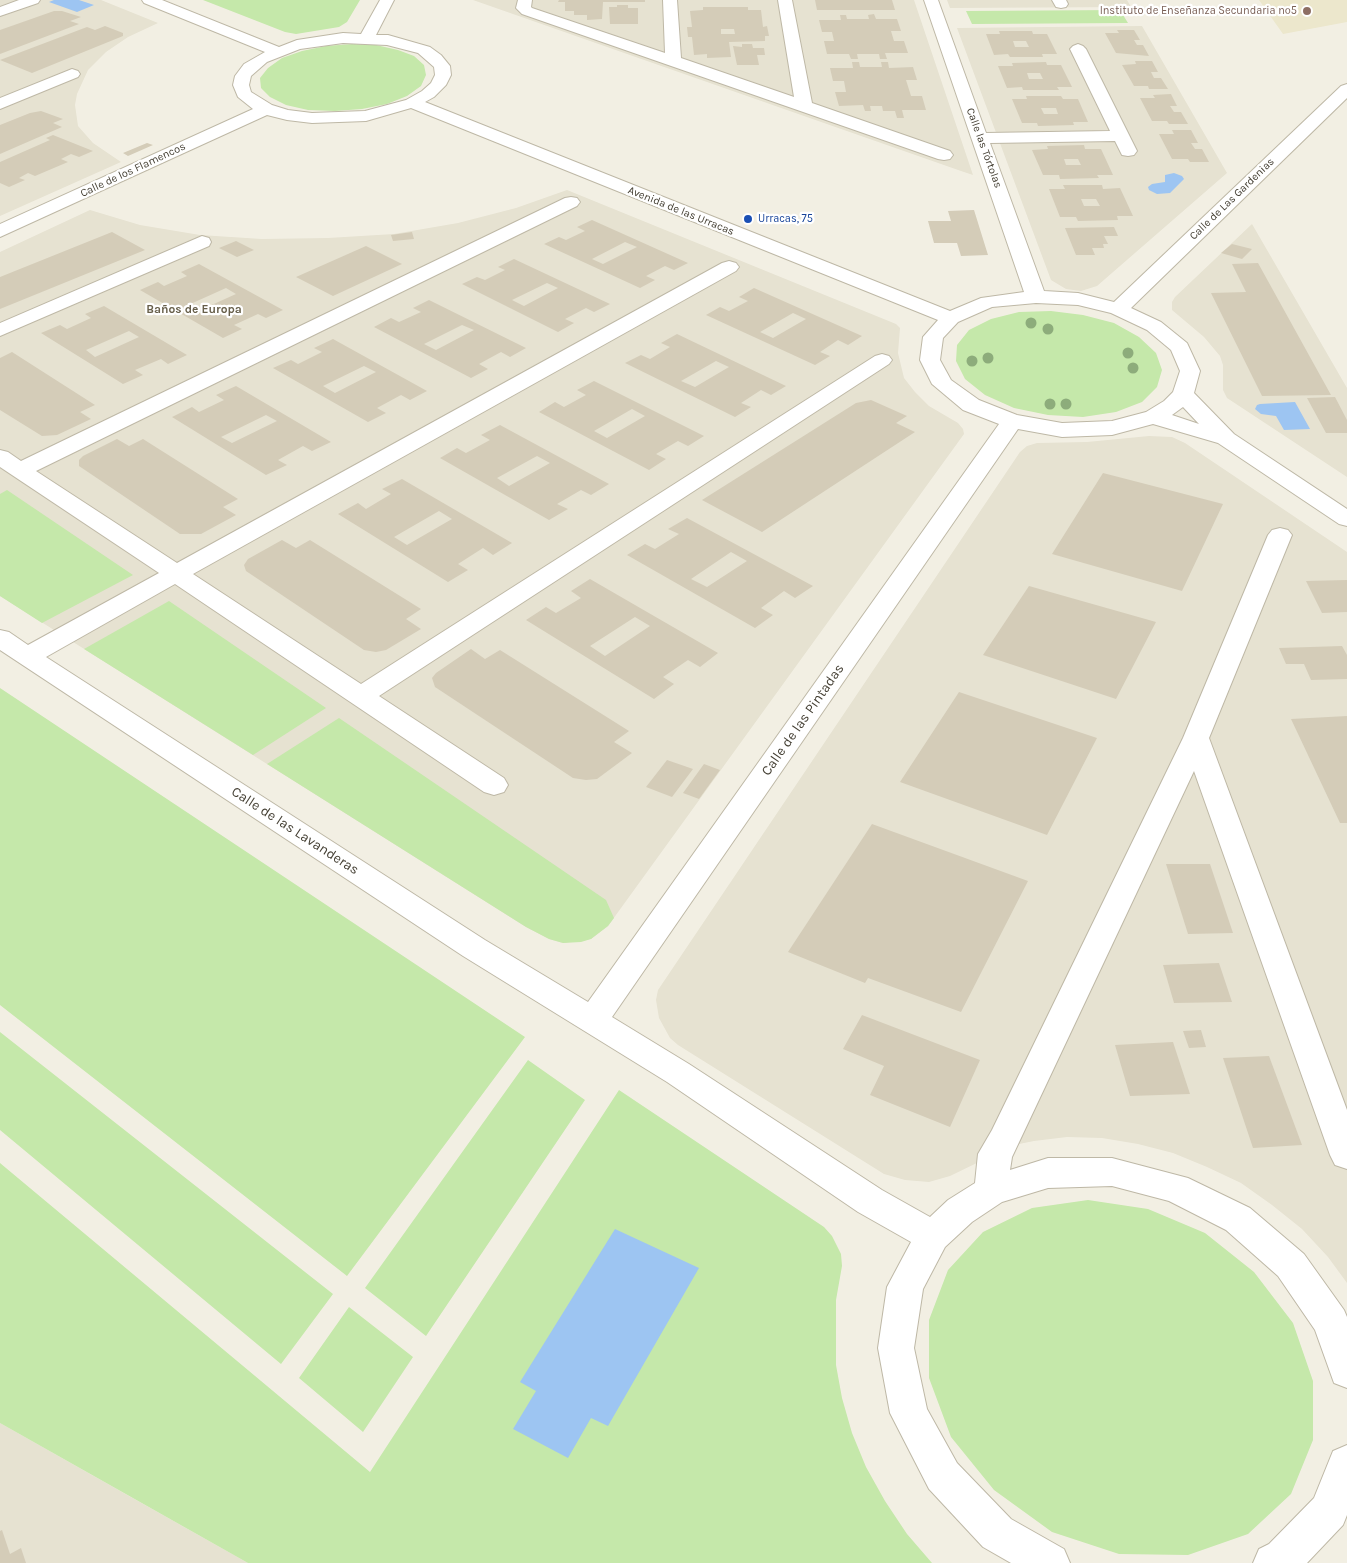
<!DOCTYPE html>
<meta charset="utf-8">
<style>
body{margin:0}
canvas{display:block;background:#f2efe3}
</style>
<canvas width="1347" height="1563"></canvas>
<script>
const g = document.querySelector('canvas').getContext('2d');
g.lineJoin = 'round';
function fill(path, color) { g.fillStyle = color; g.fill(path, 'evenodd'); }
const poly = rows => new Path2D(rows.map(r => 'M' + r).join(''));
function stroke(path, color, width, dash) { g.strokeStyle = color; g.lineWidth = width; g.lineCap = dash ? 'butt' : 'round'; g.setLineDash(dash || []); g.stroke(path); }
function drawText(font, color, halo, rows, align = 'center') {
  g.font = font + ' Karla,sans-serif'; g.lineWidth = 4.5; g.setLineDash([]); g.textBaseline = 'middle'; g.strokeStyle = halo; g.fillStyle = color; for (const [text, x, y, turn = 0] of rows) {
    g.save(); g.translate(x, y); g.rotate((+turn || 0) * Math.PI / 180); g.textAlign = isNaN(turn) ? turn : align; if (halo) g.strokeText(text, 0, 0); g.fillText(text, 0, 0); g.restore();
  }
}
const residential = poly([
 [0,0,101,0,158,23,128,37,106,52,88,70,77,94,75,105,78,126,93,143,121,162,0,216],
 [473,0,914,0,973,175,961,171],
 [947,0,1127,0,1131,7,950,8],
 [1142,26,1227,173,1097,286,1081,291,1066,289,1051,280,957,28],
 [567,190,896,324,900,328,898,353,904,378,915,392,929,406,958,423,963,429,964,434,608,926,591,939,563,943,549,939,526,927,0,596,0,252,90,210,140,225,200,235,262,239,328,238,394,234,458,223,516,208],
 [1252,224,1347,388,1347,477,1227,398,1223,390,1223,365,1220,356,1204,337,1172,310,1172,302,1175,297],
 [1149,436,1172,437,1185,443,1347,552,1347,1283,1328,1257,1302,1229,1272,1205,1241,1183,1207,1167,1173,1153,1138,1144,1102,1138,1067,1137,1034,1141,1014,1145,950,1176,929,1182,905,1180,884,1174,678,1045,670,1038,659,1018,656,1000,658,990,1020,452,1027,446,1037,443,1087,442],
 [0,1423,129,1496,248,1563,0,1563]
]);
const education = poly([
 [1259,0,1347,0,1347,22,1283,34]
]);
const green = poly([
 [203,0,360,0,347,22,339,27,296,34,285,32],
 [1120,10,1128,23,972,24,966,11],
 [352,44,376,45,398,50,414,56,424,65,426,75,421,86,407,96,387,104,362,109,335,111,308,110,286,105,270,97,261,88,260,78,268,68,282,58,302,51,326,46],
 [1051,311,1083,315,1114,323,1139,337,1156,353,1162,370,1157,387,1142,402,1116,412,1083,417,1048,415,1014,408,985,395,965,379,956,361,957,345,969,330,991,319,1019,312],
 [7,490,133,575,42,623,0,596,0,494],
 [169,601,326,708,253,755,84,649],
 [0,688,525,1037,347,1276,0,1005],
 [339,718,606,900,614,918,608,926,591,939,581,942,563,943,549,939,526,927,267,764],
 [0,1032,333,1294,281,1364,0,1130],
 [528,1060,585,1100,426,1336,365,1288],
 [619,1090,824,1227,832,1236,841,1254,842,1266,836,1300,836,1365,842,1398,852,1433,866,1467,885,1501,907,1534,932,1563,248,1563,0,1423,0,1163,370,1472],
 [1088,1200,1148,1209,1205,1233,1254,1272,1293,1323,1313,1381,1313,1440,1291,1494,1248,1534,1188,1555,1119,1554,1052,1532,994,1490,951,1437,929,1378,929,1320,948,1270,983,1232,1032,1208],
 [349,1307,413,1357,363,1432,299,1378]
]);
const water = poly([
 [54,0,79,0,94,5,77,12,49,2],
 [1174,173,1182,176,1184,179,1170,193,1157,194,1149,190,1148,187,1152,184,1165,182,1165,175],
 [1295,402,1310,429,1284,430,1276,416,1261,414,1255,409,1257,405,1260,404],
 [615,1229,699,1268,608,1426,591,1418,568,1458,513,1429,536,1391,520,1382]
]);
const building = poly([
 [559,0,645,0,645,2,603,2,602,19,587,20,587,15,574,15,574,11,565,11,565,2,558,2],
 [815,0,892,0,895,10,817,10],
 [617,5,628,5,628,8,638,8,638,24,610,24,609,7,617,7],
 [703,7,748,7,748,10,761,10,763,27,767,26,769,36,765,36,765,41,729,42,731,57,707,58,707,54,694,55,692,37,688,37,687,27,692,27,690,11,703,10],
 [721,29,734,29,735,34,721,34],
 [54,11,62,11,81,17,70,21,79,24,0,54,0,30],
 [874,14,876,19,897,19,901,31,891,31,894,41,904,41,908,53,885,53,887,59,880,59,879,54,857,54,858,59,851,59,849,54,827,54,824,41,834,41,832,32,822,32,819,20,841,20,840,15,846,15,847,19,869,19,868,15],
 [105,26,123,33,123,36,32,73,0,60,87,27,95,30],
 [1117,30,1134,30,1140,40,1134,40,1137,45,1143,45,1149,56,1116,53,1105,33,1119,33],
 [999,31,1032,31,1033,34,1047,34,1057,54,1042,54,1043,57,1010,57,1008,54,994,55,986,34,1000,34],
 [1013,41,1026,41,1029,47,1015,47],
 [742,44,752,44,753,48,764,48,765,55,757,55,759,65,737,65,733,46,742,47],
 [1135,61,1152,61,1158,72,1151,72,1154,78,1161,78,1168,89,1149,89,1148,86,1134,86,1122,65,1136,64],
 [852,62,859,62,860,67,882,67,881,62,888,62,889,68,913,67,917,80,906,80,911,96,922,96,926,110,902,110,904,118,897,118,895,111,883,111,882,106,870,106,871,111,865,111,863,105,839,106,835,92,846,92,844,81,833,81,830,68,853,68],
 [1046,62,1047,65,1061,65,1072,87,1057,87,1059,90,1023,90,1022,87,1007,88,998,66,1013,66,1012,63],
 [1027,73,1040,73,1043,79,1029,79],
 [1171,94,1177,106,1170,106,1174,112,1181,112,1188,124,1169,124,1167,121,1152,121,1140,98,1155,98,1153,95],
 [1026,96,1061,96,1063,99,1078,99,1088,122,1073,122,1074,125,1038,126,1037,123,1022,123,1012,99,1027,99],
 [1041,108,1056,108,1058,114,1044,114],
 [41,111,63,119,53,123,62,127,0,154,0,125,30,113],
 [1172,130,1191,130,1198,143,1191,143,1195,149,1202,149,1209,162,1190,162,1188,159,1172,159,1159,134,1174,134],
 [53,135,93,151,79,157,71,154,61,159,68,162,35,176,28,173,19,178,25,180,9,187,0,183,0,162,50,140,46,138],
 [147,143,153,145,128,156,123,153],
 [1084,145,1085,149,1101,149,1113,175,1097,175,1099,178,1060,179,1059,175,1043,175,1032,150,1048,149,1047,146],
 [1064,159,1078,159,1081,165,1066,165],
 [1063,185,1102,185,1103,189,1120,188,1133,216,1117,216,1118,220,1078,221,1076,217,1060,217,1049,189,1065,189],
 [1081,199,1096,199,1100,206,1084,206],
 [974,210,988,255,961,256,957,243,934,243,928,221,951,221,948,211],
 [592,220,688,263,674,270,665,266,646,276,655,280,640,288,544,244,559,237,566,240,585,231,577,227],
 [625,242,637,247,603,264,592,259],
 [1114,227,1118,236,1104,236,1108,244,1103,244,1104,248,1092,248,1095,255,1076,255,1065,228],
 [112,232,145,250,0,309,0,277],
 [412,232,414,239,393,241,391,235],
 [236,241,254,250,237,257,219,248],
 [1232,244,1252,249,1242,259,1221,253],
 [366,246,402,264,333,296,296,277],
 [514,259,610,304,594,312,586,308,565,319,574,323,558,332,462,284,477,277,485,280,505,270,498,267],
 [547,283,558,288,524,306,512,300],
 [1258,263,1331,395,1262,396,1211,293,1246,292,1232,264],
 [199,264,283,310,266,318,258,314,234,325,242,329,223,338,140,290,158,282,164,286,187,276,181,272],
 [226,288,236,294,196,312,186,306],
 [754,288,862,336,848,345,838,340,820,352,830,356,815,365,706,315,720,307,729,311,748,301,739,297],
 [793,313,806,319,773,338,760,332],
 [429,300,526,348,510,357,501,352,479,364,488,369,471,378,374,327,391,318,399,322,421,312,413,308],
 [462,325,474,330,436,350,424,344],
 [104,306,187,355,168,364,161,359,135,370,143,375,123,384,41,333,60,325,67,329,91,318,85,314],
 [129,331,139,337,95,357,86,350],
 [677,334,786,386,771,395,761,390,741,403,751,407,735,417,625,363,641,355,650,359,670,347,661,343],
 [716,361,729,367,695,387,681,381],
 [333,339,427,391,410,400,401,395,377,408,386,413,368,422,273,368,291,360,298,364,322,352,314,348],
 [364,366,376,372,335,393,323,386],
 [12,352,95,405,80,412,91,419,57,435,42,436,0,410,0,358],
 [594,381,704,436,688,446,678,441,656,454,666,459,649,470,539,412,555,402,564,407,586,395,577,390],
 [632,409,645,416,607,438,594,431],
 [236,386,331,442,312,451,303,446,278,460,287,465,266,475,172,417,192,407,199,412,224,400,216,395],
 [266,415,277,421,232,443,221,437],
 [1335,397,1347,420,1347,433,1326,433,1307,398],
 [871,400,907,416,896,423,915,432,762,532,702,500,856,403],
 [500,425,609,484,591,495,581,490,557,504,568,509,549,520,440,458,457,448,466,453,490,440,481,435],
 [537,456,550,463,509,486,497,478],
 [117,439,129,446,143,439,238,499,223,507,236,515,201,534,180,534,79,466,79,460,83,456],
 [1103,473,1223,504,1182,591,1052,554],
 [402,479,512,543,493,555,483,548,458,564,468,570,448,582,338,514,358,503,366,509,391,494,382,489],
 [439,511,452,519,407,545,394,537],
 [687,518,813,586,795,598,784,591,761,608,773,615,755,628,627,555,645,544,655,549,679,534,668,529],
 [731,552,747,561,707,587,691,579],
 [282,540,296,548,310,540,421,609,406,619,421,629,386,650,376,652,364,650,246,571,244,565,248,559],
 [590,579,718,653,700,667,688,660,663,677,674,684,654,699,526,620,546,607,556,613,581,598,571,591],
 [635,617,650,626,605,656,590,646],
 [1347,580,1347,612,1322,613,1306,581],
 [1029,586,1156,622,1116,699,983,655],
 [1342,646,1347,655,1347,679,1311,680,1304,664,1286,664,1279,648],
 [471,649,485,659,500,650,629,731,614,742,632,753,597,779,586,780,573,778,435,687,432,678,436,673],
 [959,692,1097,738,1047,835,900,782],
 [1347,716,1347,823,1340,823,1291,719],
 [667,760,693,769,672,797,646,787],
 [704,764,720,770,699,799,683,793],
 [872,824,1028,881,961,1012,868,978,865,983,788,952],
 [1166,864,1210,864,1233,933,1188,934],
 [1219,963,1232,1002,1174,1003,1163,965],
 [862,1015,980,1060,950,1127,870,1095,884,1066,843,1049],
 [1201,1030,1206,1047,1189,1048,1183,1031],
 [1173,1042,1190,1094,1130,1096,1115,1045],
 [1269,1056,1302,1145,1253,1148,1223,1058],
 [2,1530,10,1554,21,1548,26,1563,0,1563,0,1531]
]);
const minor = poly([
 [19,0,40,0,38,3,0,16,0,7,19,0],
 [142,0,162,0,279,47,297,40,343,33,361,34,380,0,394,0,376,35,388,35,430,47,441,55,450,66,451,75,446,85,434,97,425,102,950,311,981,298,1024,292,924,0,938,0,986,133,1110,131,1070,49,1073,46,1078,44,1083,46,1086,49,1137,151,1134,155,1128,156,1122,155,1115,141,990,143,1044,291,1078,293,1114,302,1341,86,1347,84,1347,98,1131,308,1161,322,1187,343,1200,371,1194,393,1234,434,1347,509,1347,526,1339,524,1218,443,1153,424,1112,435,1062,437,1018,429,612,1017,689,1064,882,1190,930,1217,948,1200,975,1183,978,1154,992,1130,1183,738,1268,535,1272,530,1280,528,1288,530,1292,535,1209,738,1347,1110,1347,1169,1335,1165,1330,1155,1194,771,1012,1157,1010,1170,1048,1158,1112,1158,1188,1178,1250,1208,1304,1254,1344,1310,1347,1317,1347,1388,1334,1383,1315,1330,1278,1276,1226,1230,1169,1201,1112,1186,1048,1188,1002,1202,972,1222,945,1247,923,1289,914,1348,927,1409,957,1463,1011,1519,1064,1549,1070,1563,1011,1563,983,1547,929,1489,890,1413,878,1348,887,1287,911,1242,858,1212,667,1082,463,956,0,650,0,630,9,632,28,645,159,573,0,467,0,450,8,452,21,461,565,198,571,197,577,198,580,202,577,206,36,471,177,563,722,263,729,261,736,263,739,267,736,271,193,574,361,684,875,356,882,354,889,356,892,360,889,364,379,696,504,778,508,785,504,792,494,795,484,792,175,584,46,657,485,940,588,1002,999,424,963,410,932,384,920,360,923,337,938,320,411,108,366,121,312,123,287,120,267,115,0,237,0,224,253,109,238,97,233,85,235,76,244,64,265,52,144,3,142,0],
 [343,43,387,45,418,53,434,67,435,75,431,83,422,91,406,100,365,111,312,113,288,110,272,105,251,92,249,85,251,76,267,62,300,49,343,43],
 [1036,303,1078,305,1111,313,1147,330,1171,350,1180,371,1173,392,1164,401,1146,412,1112,421,1062,423,1017,415,979,400,951,380,940,360,943,338,958,322,992,307,1036,303],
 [1183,407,1199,424,1172,415,1183,407],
 [518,0,532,0,531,7,532,8,665,53,663,0,677,0,681,58,794,97,778,0,792,0,812,103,950,151,953,155,950,159,944,160,938,159,522,14,516,8,518,0],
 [1052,0,1066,0,1068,4,1066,7,1061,8,1056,7,1052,0],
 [72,69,78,71,80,74,78,77,0,109,0,98,72,69],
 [202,236,209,238,211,242,209,246,0,336,0,323,202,236],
 [1347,1445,1347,1515,1343,1525,1307,1563,1253,1563,1259,1549,1269,1544,1314,1498,1333,1451,1347,1445]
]);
const trees = [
 [1031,323],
 [1048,329],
 [1128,353],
 [988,358],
 [972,361],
 [1133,368],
 [1050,404],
 [1066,404]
];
const markers = [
 [1307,11,5,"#8d6e63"],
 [748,219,5,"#1a4fb4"]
];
const farEducationnames = [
 ["Instituto de Enseñanza Secundaria nº5",1297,11]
];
const farStreetnames = [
 ["Calle las Tórtolas",984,148,70],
 ["Calle de los Flamencos",133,170,-25],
 ["Calle de Las Gardenias",1232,199,-44],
 ["Avenida de las Urracas",681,211,22]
];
const farTransitnames = [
 ["Urracas, 75",758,219]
];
const farNeighbourhoodnames = [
 ["Baños de Europa",194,310]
];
const streetNames = [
 ["Calle de las Pintadas",803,720,-55],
 ["Calle de las Lavanderas",295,831,33]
];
fill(residential, '#e6e2d1');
fill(education, '#ece7cc');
fill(green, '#c5e8aa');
fill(water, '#9dc5f2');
fill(building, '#d4ccb8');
stroke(minor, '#beb8a6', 2);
fill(minor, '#fff');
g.fillStyle = '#8dac7b';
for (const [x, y] of trees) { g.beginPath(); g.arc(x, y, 5.5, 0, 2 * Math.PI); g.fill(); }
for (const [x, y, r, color] of markers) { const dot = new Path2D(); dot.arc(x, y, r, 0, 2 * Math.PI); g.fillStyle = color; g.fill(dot); stroke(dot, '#fff', 2); }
drawText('11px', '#785e54', '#fff', farEducationnames, 'right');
drawText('11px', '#443f33', '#fff', farStreetnames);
drawText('11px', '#164399', '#fff', farTransitnames, 'left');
drawText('bold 12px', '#675f4a', '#fff', farNeighbourhoodnames);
drawText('14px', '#443f33', '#fff', streetNames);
</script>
